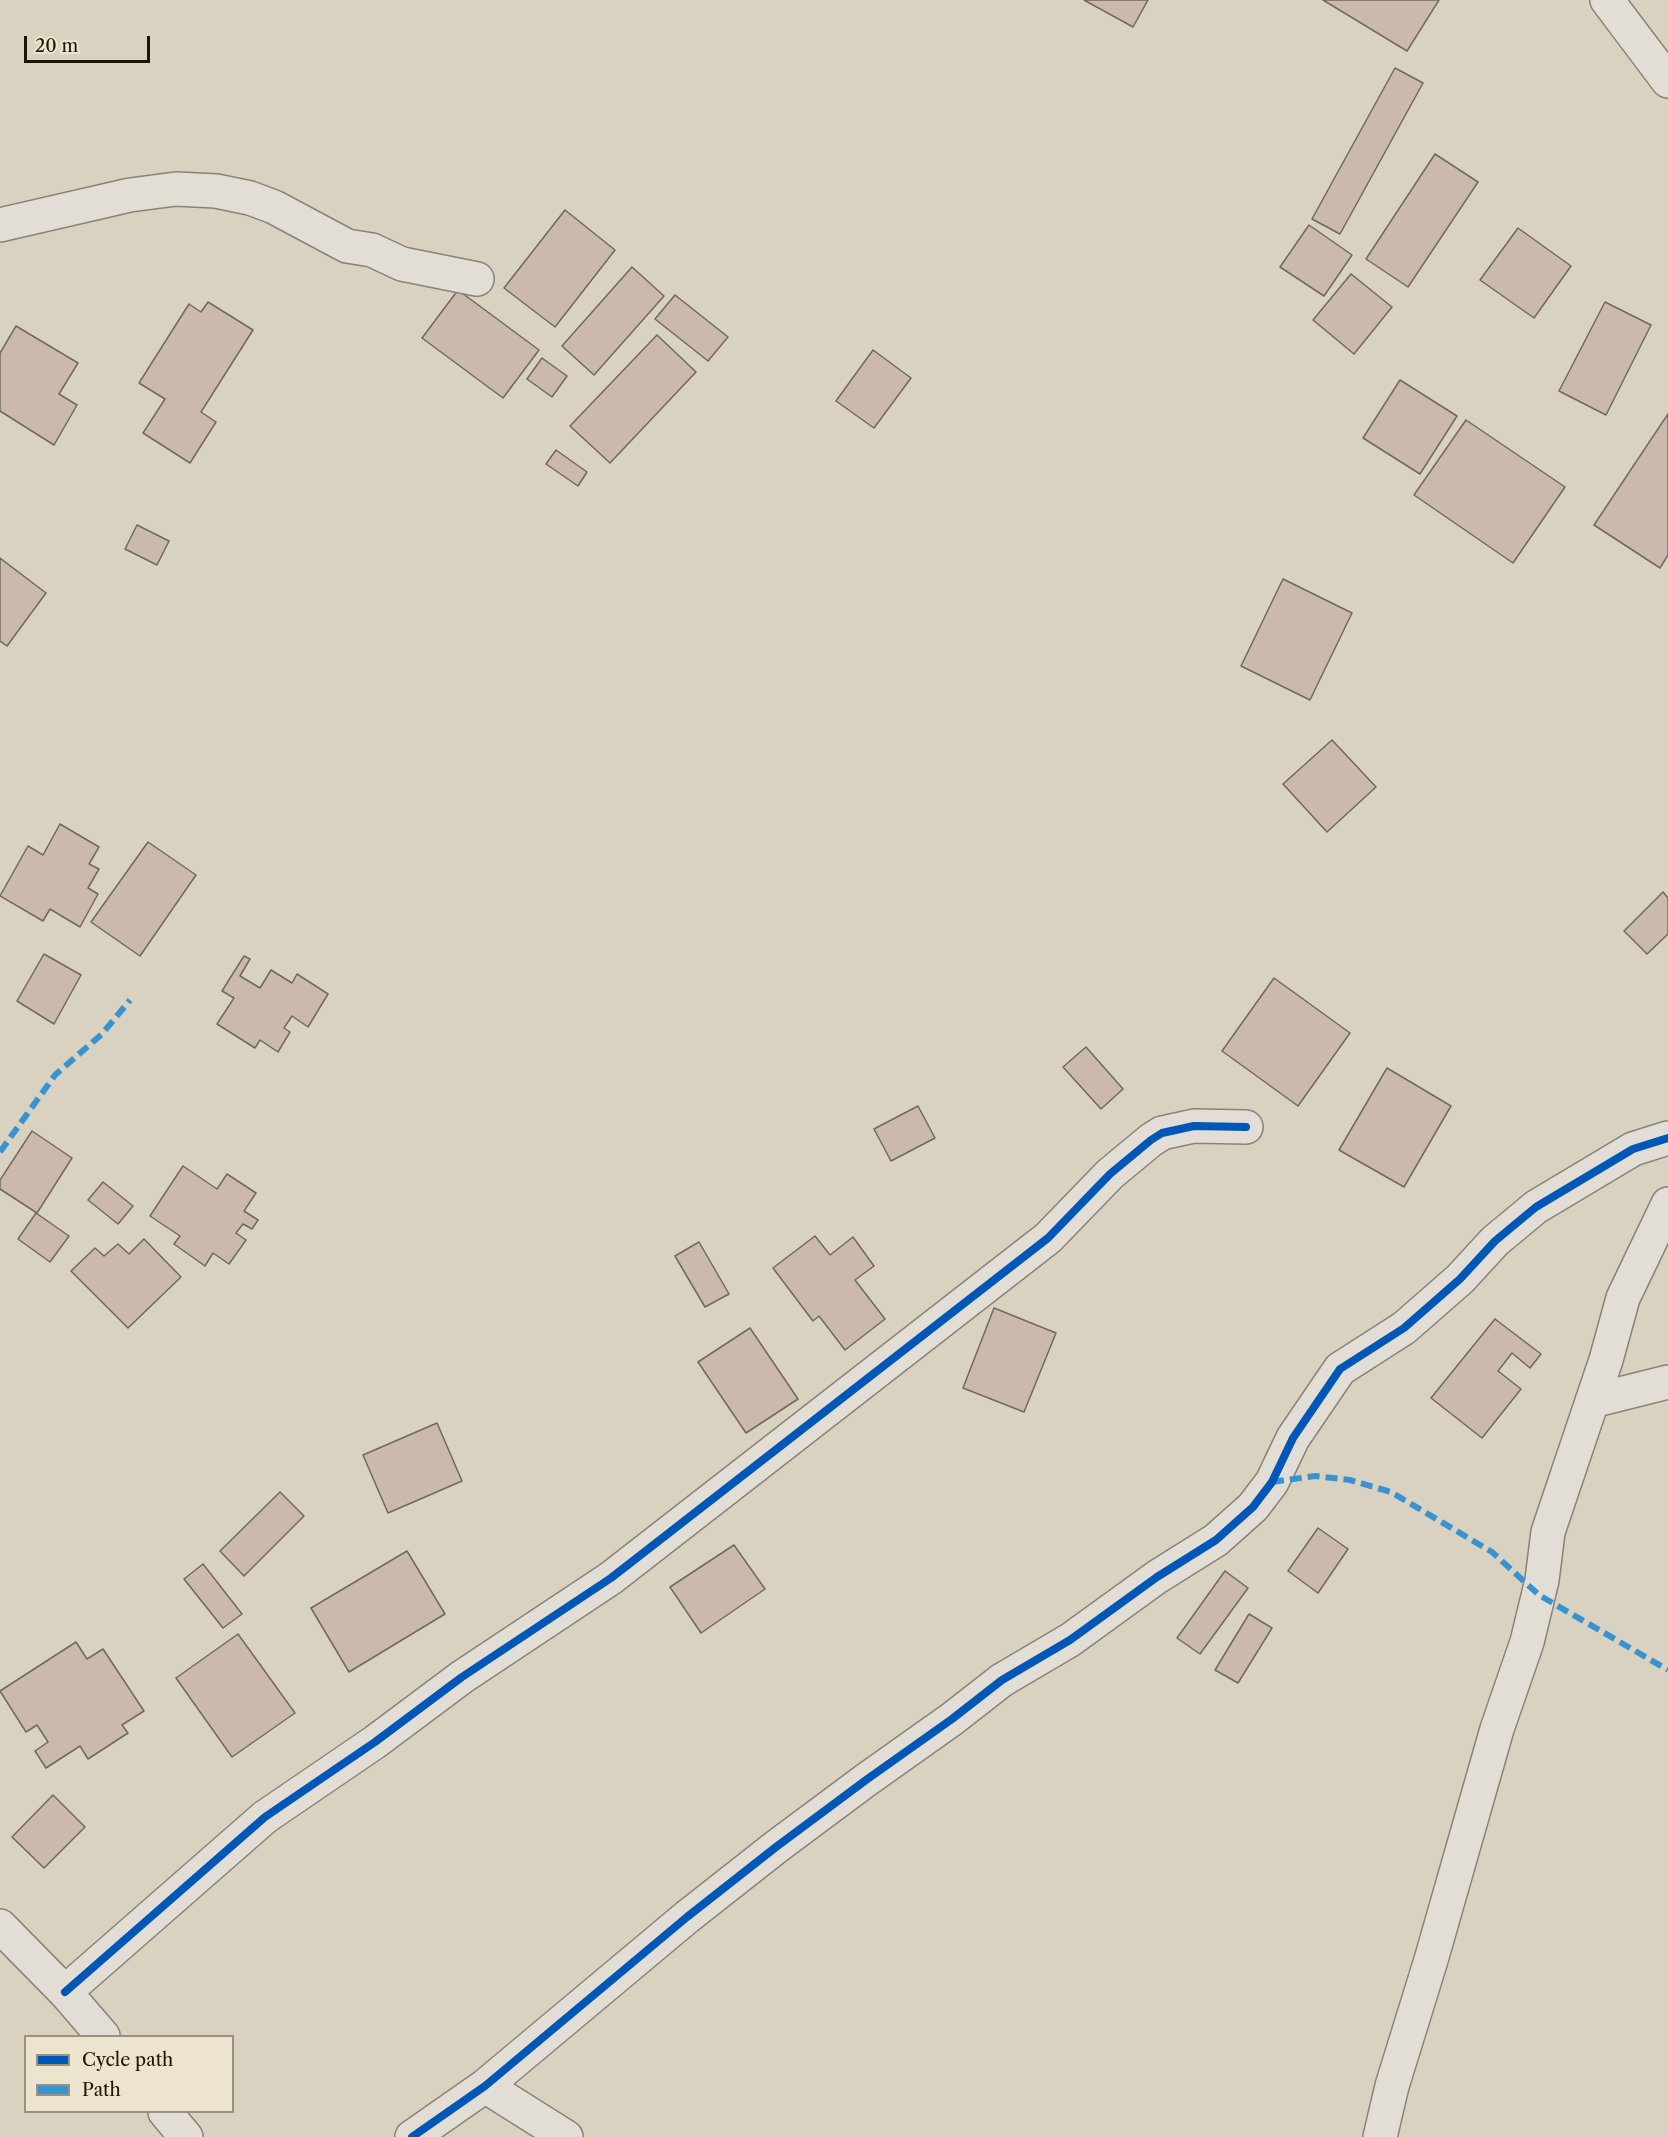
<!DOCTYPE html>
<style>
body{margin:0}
#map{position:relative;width:1668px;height:2137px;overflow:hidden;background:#dad2c0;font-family:"Libre Caslon Text",serif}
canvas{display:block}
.legend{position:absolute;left:24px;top:2035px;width:210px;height:78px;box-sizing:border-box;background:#ede4cf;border:2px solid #9b917f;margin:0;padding:8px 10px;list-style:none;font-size:18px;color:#201406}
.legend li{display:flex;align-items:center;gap:12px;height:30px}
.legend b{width:30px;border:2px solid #9b917f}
.scale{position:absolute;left:24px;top:36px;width:126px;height:27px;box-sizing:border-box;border:3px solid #201406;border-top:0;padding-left:8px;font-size:18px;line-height:21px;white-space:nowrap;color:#201406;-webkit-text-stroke:4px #ede4cf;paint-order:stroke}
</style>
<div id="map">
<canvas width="1668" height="2137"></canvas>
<ul class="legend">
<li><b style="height:8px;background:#0057b8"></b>Cycle path</li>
<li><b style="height:8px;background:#3a93d1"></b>Path</li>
</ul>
<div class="scale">20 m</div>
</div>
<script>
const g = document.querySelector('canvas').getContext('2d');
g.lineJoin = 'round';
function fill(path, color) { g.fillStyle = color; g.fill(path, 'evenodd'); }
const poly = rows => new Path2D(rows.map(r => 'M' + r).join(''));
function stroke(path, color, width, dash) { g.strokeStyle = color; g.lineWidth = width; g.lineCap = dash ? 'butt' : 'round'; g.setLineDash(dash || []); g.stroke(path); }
const building = poly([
 [1084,0,1148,0,1133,27,1084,0],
 [1323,0,1439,0,1407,51,1323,0],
 [1395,68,1423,83,1340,234,1312,219,1395,68],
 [1435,154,1478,182,1408,287,1366,259,1435,154],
 [565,210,615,250,555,327,504,288,565,210],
 [1309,225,1352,255,1324,296,1280,267,1309,225],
 [1518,228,1571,266,1534,318,1480,280,1518,228],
 [632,267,664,296,594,375,562,346,632,267],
 [1351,274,1392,307,1354,354,1313,320,1351,274],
 [458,290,539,350,503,398,422,338,458,290],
 [675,295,728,337,708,361,655,319,675,295],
 [208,302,253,330,201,412,216,422,190,463,143,433,165,399,139,383,189,304,201,312,208,302],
 [1605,302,1651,325,1606,415,1559,391,1605,302],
 [16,326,78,363,59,394,77,405,54,445,0,411,0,353,16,326],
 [657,335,696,372,610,463,570,426,657,335],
 [873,350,911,378,874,428,836,401,873,350],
 [542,358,567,376,552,397,527,379,542,358],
 [1400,380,1457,416,1420,474,1363,438,1400,380],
 [1668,414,1668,555,1660,568,1594,525,1668,414],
 [1466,420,1565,487,1513,563,1414,495,1466,420],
 [556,450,587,472,578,486,546,464,556,450],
 [137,525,169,541,157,565,125,549,137,525],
 [0,558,46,593,7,646,0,641,0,558],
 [1283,579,1352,613,1310,700,1241,666,1283,579],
 [1332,740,1376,787,1327,832,1283,784,1332,740],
 [60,824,99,847,89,864,99,869,88,888,98,894,80,927,50,909,43,921,0,896,28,846,43,855,60,824],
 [148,842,196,875,140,956,91,922,148,842],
 [1663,892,1668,898,1668,934,1647,954,1624,931,1663,892],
 [44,954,81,975,54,1024,17,1001,44,954],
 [244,956,250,959,240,976,260,988,271,970,292,983,297,974,328,994,308,1027,292,1016,284,1028,290,1032,278,1052,260,1040,255,1048,217,1024,234,998,222,991,244,956],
 [1274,978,1350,1033,1298,1106,1222,1051,1274,978],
 [1086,1047,1123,1089,1101,1109,1063,1067,1086,1047],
 [1387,1068,1451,1106,1404,1187,1339,1150,1387,1068],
 [918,1106,935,1138,891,1161,874,1129,918,1106],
 [32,1131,72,1158,37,1213,0,1189,0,1180,32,1131],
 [183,1166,217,1189,227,1174,256,1193,244,1211,258,1220,252,1229,243,1224,236,1233,246,1240,229,1264,213,1253,205,1266,174,1244,180,1236,150,1216,183,1166],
 [103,1182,133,1206,118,1224,88,1200,103,1182],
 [36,1213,69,1236,50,1262,18,1239,36,1213],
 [815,1236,830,1255,853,1237,874,1266,855,1280,885,1319,845,1350,819,1316,813,1321,773,1268,815,1236],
 [144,1239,181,1277,128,1328,71,1271,95,1248,104,1256,118,1244,129,1254,144,1239],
 [699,1242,729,1294,705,1307,675,1256,699,1242],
 [994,1308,1056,1333,1024,1412,963,1388,994,1308],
 [1495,1319,1541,1354,1530,1368,1512,1353,1498,1371,1521,1389,1482,1438,1431,1398,1495,1319],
 [750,1328,798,1399,746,1433,698,1362,750,1328],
 [437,1423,462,1481,388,1513,363,1455,437,1423],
 [280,1492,304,1516,244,1576,220,1551,280,1492],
 [1318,1528,1348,1549,1318,1593,1288,1571,1318,1528],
 [734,1545,765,1589,701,1633,670,1587,734,1545],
 [407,1551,445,1614,349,1672,311,1608,407,1551],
 [203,1564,242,1614,223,1628,184,1579,203,1564],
 [1225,1571,1248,1588,1200,1654,1177,1638,1225,1571],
 [1249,1614,1272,1628,1238,1683,1215,1670,1249,1614],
 [238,1634,295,1713,232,1757,176,1678,238,1634],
 [76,1642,87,1659,103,1649,144,1711,122,1725,128,1733,88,1759,80,1746,46,1768,35,1751,48,1742,37,1725,26,1732,0,1691,76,1642],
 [53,1795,85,1827,44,1868,12,1837,53,1795]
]);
const minor = poly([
 [1607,0,1668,81],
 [0,225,130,195,176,189,216,191,250,198,274,207,347,246,372,250,402,264,477,279],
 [1592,1401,1668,1382],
 [0,1926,65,1992,103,2036],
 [65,1992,265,1817,375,1742,462,1677,611,1578,1048,1238,1110,1174,1151,1140,1162,1133,1194,1126,1246,1127],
 [485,2086,566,2137],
 [165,2112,186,2137],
 [412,2137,485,2086,687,1917,776,1847,866,1780,952,1719,1002,1680,1070,1640,1157,1577,1216,1540,1253,1507,1272,1482,1293,1438,1340,1369,1404,1328,1460,1279,1495,1241,1536,1207,1633,1149,1668,1138],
 [1380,2137,1392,2086,1431,1960,1497,1729,1527,1642,1542,1580,1548,1532,1606,1360,1623,1298,1668,1204]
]);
const quiet = poly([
 [0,1152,55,1075,102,1034,130,1000],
 [1272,1482,1315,1476,1350,1480,1391,1492,1492,1552,1539,1595,1668,1670]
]);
const cycleway = poly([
 [65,1992,265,1817,375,1742,462,1677,611,1578,1048,1238,1110,1174,1151,1140,1162,1133,1194,1126,1246,1127],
 [412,2137,485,2086,687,1917,776,1847,866,1780,952,1719,1002,1680,1070,1640,1157,1577,1216,1540,1253,1507,1272,1482,1293,1438,1340,1369,1404,1328,1460,1279,1495,1241,1536,1207,1633,1149,1668,1138]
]);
fill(building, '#ccb9ad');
stroke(building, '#6f695e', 1.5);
stroke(minor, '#898377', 36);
stroke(minor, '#e2ded5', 33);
stroke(quiet, '#3a93d1', 6, [12, 6]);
stroke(cycleway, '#0057b8', 8);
</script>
